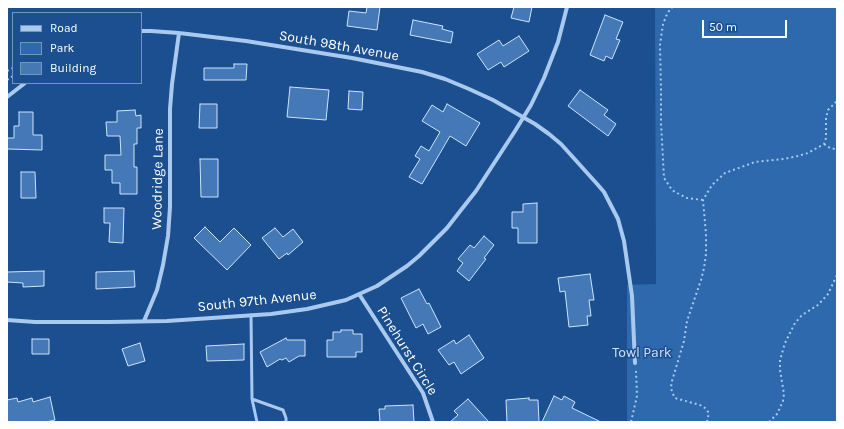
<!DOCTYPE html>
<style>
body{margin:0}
#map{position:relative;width:844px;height:429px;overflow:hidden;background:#1b4f8f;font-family:Karla,sans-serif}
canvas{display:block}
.frame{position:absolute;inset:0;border:8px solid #fff;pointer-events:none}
.legend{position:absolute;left:12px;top:12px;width:130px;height:72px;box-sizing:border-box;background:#1b4f8f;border:1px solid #7695bc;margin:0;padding:5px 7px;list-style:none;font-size:12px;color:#fff}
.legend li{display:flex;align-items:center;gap:8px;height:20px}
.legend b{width:20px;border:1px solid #7695bc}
.scale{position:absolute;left:702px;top:20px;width:85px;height:18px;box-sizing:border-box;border:2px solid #fff;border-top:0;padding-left:5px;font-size:12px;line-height:14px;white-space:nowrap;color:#fff;-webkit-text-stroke:3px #1b4f8f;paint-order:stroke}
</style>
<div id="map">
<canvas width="844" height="429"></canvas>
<div class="frame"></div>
<ul class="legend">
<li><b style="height:5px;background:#a9c9ee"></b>Road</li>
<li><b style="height:11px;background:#2e69ad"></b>Park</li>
<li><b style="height:11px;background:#4478b7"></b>Building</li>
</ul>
<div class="scale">50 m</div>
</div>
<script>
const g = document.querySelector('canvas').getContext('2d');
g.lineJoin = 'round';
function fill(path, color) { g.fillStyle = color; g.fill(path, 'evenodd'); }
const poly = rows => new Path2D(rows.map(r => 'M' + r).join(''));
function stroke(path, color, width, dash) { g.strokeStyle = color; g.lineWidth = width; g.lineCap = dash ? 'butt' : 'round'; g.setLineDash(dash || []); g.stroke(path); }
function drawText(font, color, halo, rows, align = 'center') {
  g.font = font + ' Karla,sans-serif'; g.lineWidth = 3; g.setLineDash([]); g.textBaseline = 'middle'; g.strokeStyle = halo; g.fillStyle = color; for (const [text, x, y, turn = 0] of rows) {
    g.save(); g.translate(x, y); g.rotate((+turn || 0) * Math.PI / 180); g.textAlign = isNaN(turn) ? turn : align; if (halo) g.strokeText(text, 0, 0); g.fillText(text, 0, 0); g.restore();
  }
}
const green = poly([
 [655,7,837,7,837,422,627,422,627,285,656,284]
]);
const building = poly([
 [367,7,380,7,377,30,347,26,349,11,366,13,367,7],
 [514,7,532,7,529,22,511,18,514,7],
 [605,15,623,22,616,39,620,40,612,59,606,56,604,61,590,55,605,15],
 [413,20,443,26,442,29,453,32,451,43,410,35,413,20],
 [519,36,529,51,504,67,501,62,488,70,477,54,499,40,503,46,519,36],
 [234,64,247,64,246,80,204,80,204,68,234,68,234,64],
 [290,87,329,90,326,120,287,117,290,87],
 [580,90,608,110,604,115,616,124,608,136,568,106,580,90],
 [349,91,363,92,362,110,348,109,349,91],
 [200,104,217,104,217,128,199,128,200,104],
 [447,104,480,123,466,146,450,136,422,184,409,177,420,159,415,156,421,146,429,151,440,132,422,121,432,105,443,112,447,104],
 [135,110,136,116,141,115,141,128,137,128,137,144,134,144,134,167,137,167,137,194,120,194,120,183,112,183,112,170,105,170,105,155,121,155,120,136,107,136,106,122,117,122,117,111,135,110],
 [19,112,33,112,33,135,42,135,42,150,7,149,7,138,14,138,14,126,19,126,19,112],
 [200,159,218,159,218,197,201,197,200,159],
 [21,172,35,172,36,198,21,198,21,172],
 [537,203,537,243,518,243,518,228,512,228,512,212,523,212,523,204,537,203],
 [104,208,124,208,123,243,109,242,110,223,104,223,104,208],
 [205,227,220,242,234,228,251,245,227,270,194,238,205,227],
 [275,228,283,237,293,229,303,242,288,255,287,253,279,259,262,238,275,228],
 [484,236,494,245,484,258,486,259,469,281,457,271,463,263,458,259,470,245,474,248,484,236],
 [44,271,44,286,23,287,23,283,7,282,7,272,44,271],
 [134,271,135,287,96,289,96,272,134,271],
 [590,274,594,300,589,300,591,316,587,316,588,325,569,327,565,291,560,292,558,278,590,274],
 [419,289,427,304,429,303,441,327,428,334,423,324,416,328,401,298,419,289],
 [341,330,353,330,353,334,362,334,362,352,356,352,356,357,327,357,327,340,333,340,333,332,341,332,341,330],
 [469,335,484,358,461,374,454,362,449,365,438,350,454,340,456,344,469,335],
 [286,338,287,340,305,340,305,356,299,356,289,362,286,358,282,360,280,359,267,367,260,352,286,338],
 [32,339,49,339,49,354,32,354,32,339],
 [140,343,145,361,128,366,122,349,140,343],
 [244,344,244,360,207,361,206,346,244,344],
 [554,396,562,400,564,396,575,402,572,408,601,422,542,422,554,396],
 [50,397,55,420,46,422,7,422,7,400,17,398,18,402,32,398,33,402,50,397],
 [529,398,529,400,538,400,539,422,507,422,506,400,529,398],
 [468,399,489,422,450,422,458,415,454,411,468,399],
 [413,405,414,422,380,422,379,409,385,409,385,406,413,405]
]);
const path = poly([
 [673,7,671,8,667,14,663,24,660,45,661,90,661,123,664,178,672,190,679,194,687,198,703,200],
 [7,71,13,68],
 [7,80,13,76],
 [824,144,830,148,835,149,837,147],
 [631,422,637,396,636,371],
 [707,422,709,413,705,408,700,405,682,400,675,398,672,392,671,387,672,381,684,341,687,321,701,280,704,268,706,254,706,234,703,200,712,185,725,173,755,162,784,159,798,156,808,153,824,144,826,138,826,118,828,110,837,101],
 [769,422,777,414,783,401,784,394,780,370,780,360,785,343,795,323,802,315,818,305,828,294,837,275]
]);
const lane = poly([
 [251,315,252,399,257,422],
 [252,399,283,410,286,418,286,422]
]);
const street = poly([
 [141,31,151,31,179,33,246,41,352,58,422,72,445,79,469,89,493,100,535,124,549,134,561,144,598,185,604,192,618,219,624,241,632,296,635,363],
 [7,97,25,83],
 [359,294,423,393,433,422],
 [7,320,35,322,109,322,167,321,271,314,307,309,346,300,377,286,407,266,419,256,447,228,461,210,476,191,515,131,531,105,544,78,558,42,567,7],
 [144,321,157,290,163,265,168,236,170,207,170,109,172,84,179,33]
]);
const streetNames = [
 ["South 98th Avenue",339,46,10],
 ["Woodridge Lane",158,179,-89],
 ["South 97th Avenue",257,301,-6],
 ["Pinehurst Circle",407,351,58]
];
const parkNames = [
 ["Towl Park",642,353]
];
fill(green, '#2e69ad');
fill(building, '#4478b7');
stroke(building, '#cfe3fa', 1);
stroke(path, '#a9c9ee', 2, [2, 3]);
stroke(lane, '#a9c9ee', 3);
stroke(street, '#a9c9ee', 4);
drawText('14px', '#fff', '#1b4f8f', streetNames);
drawText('14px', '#cfe3fa', '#1b4f8f', parkNames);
</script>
